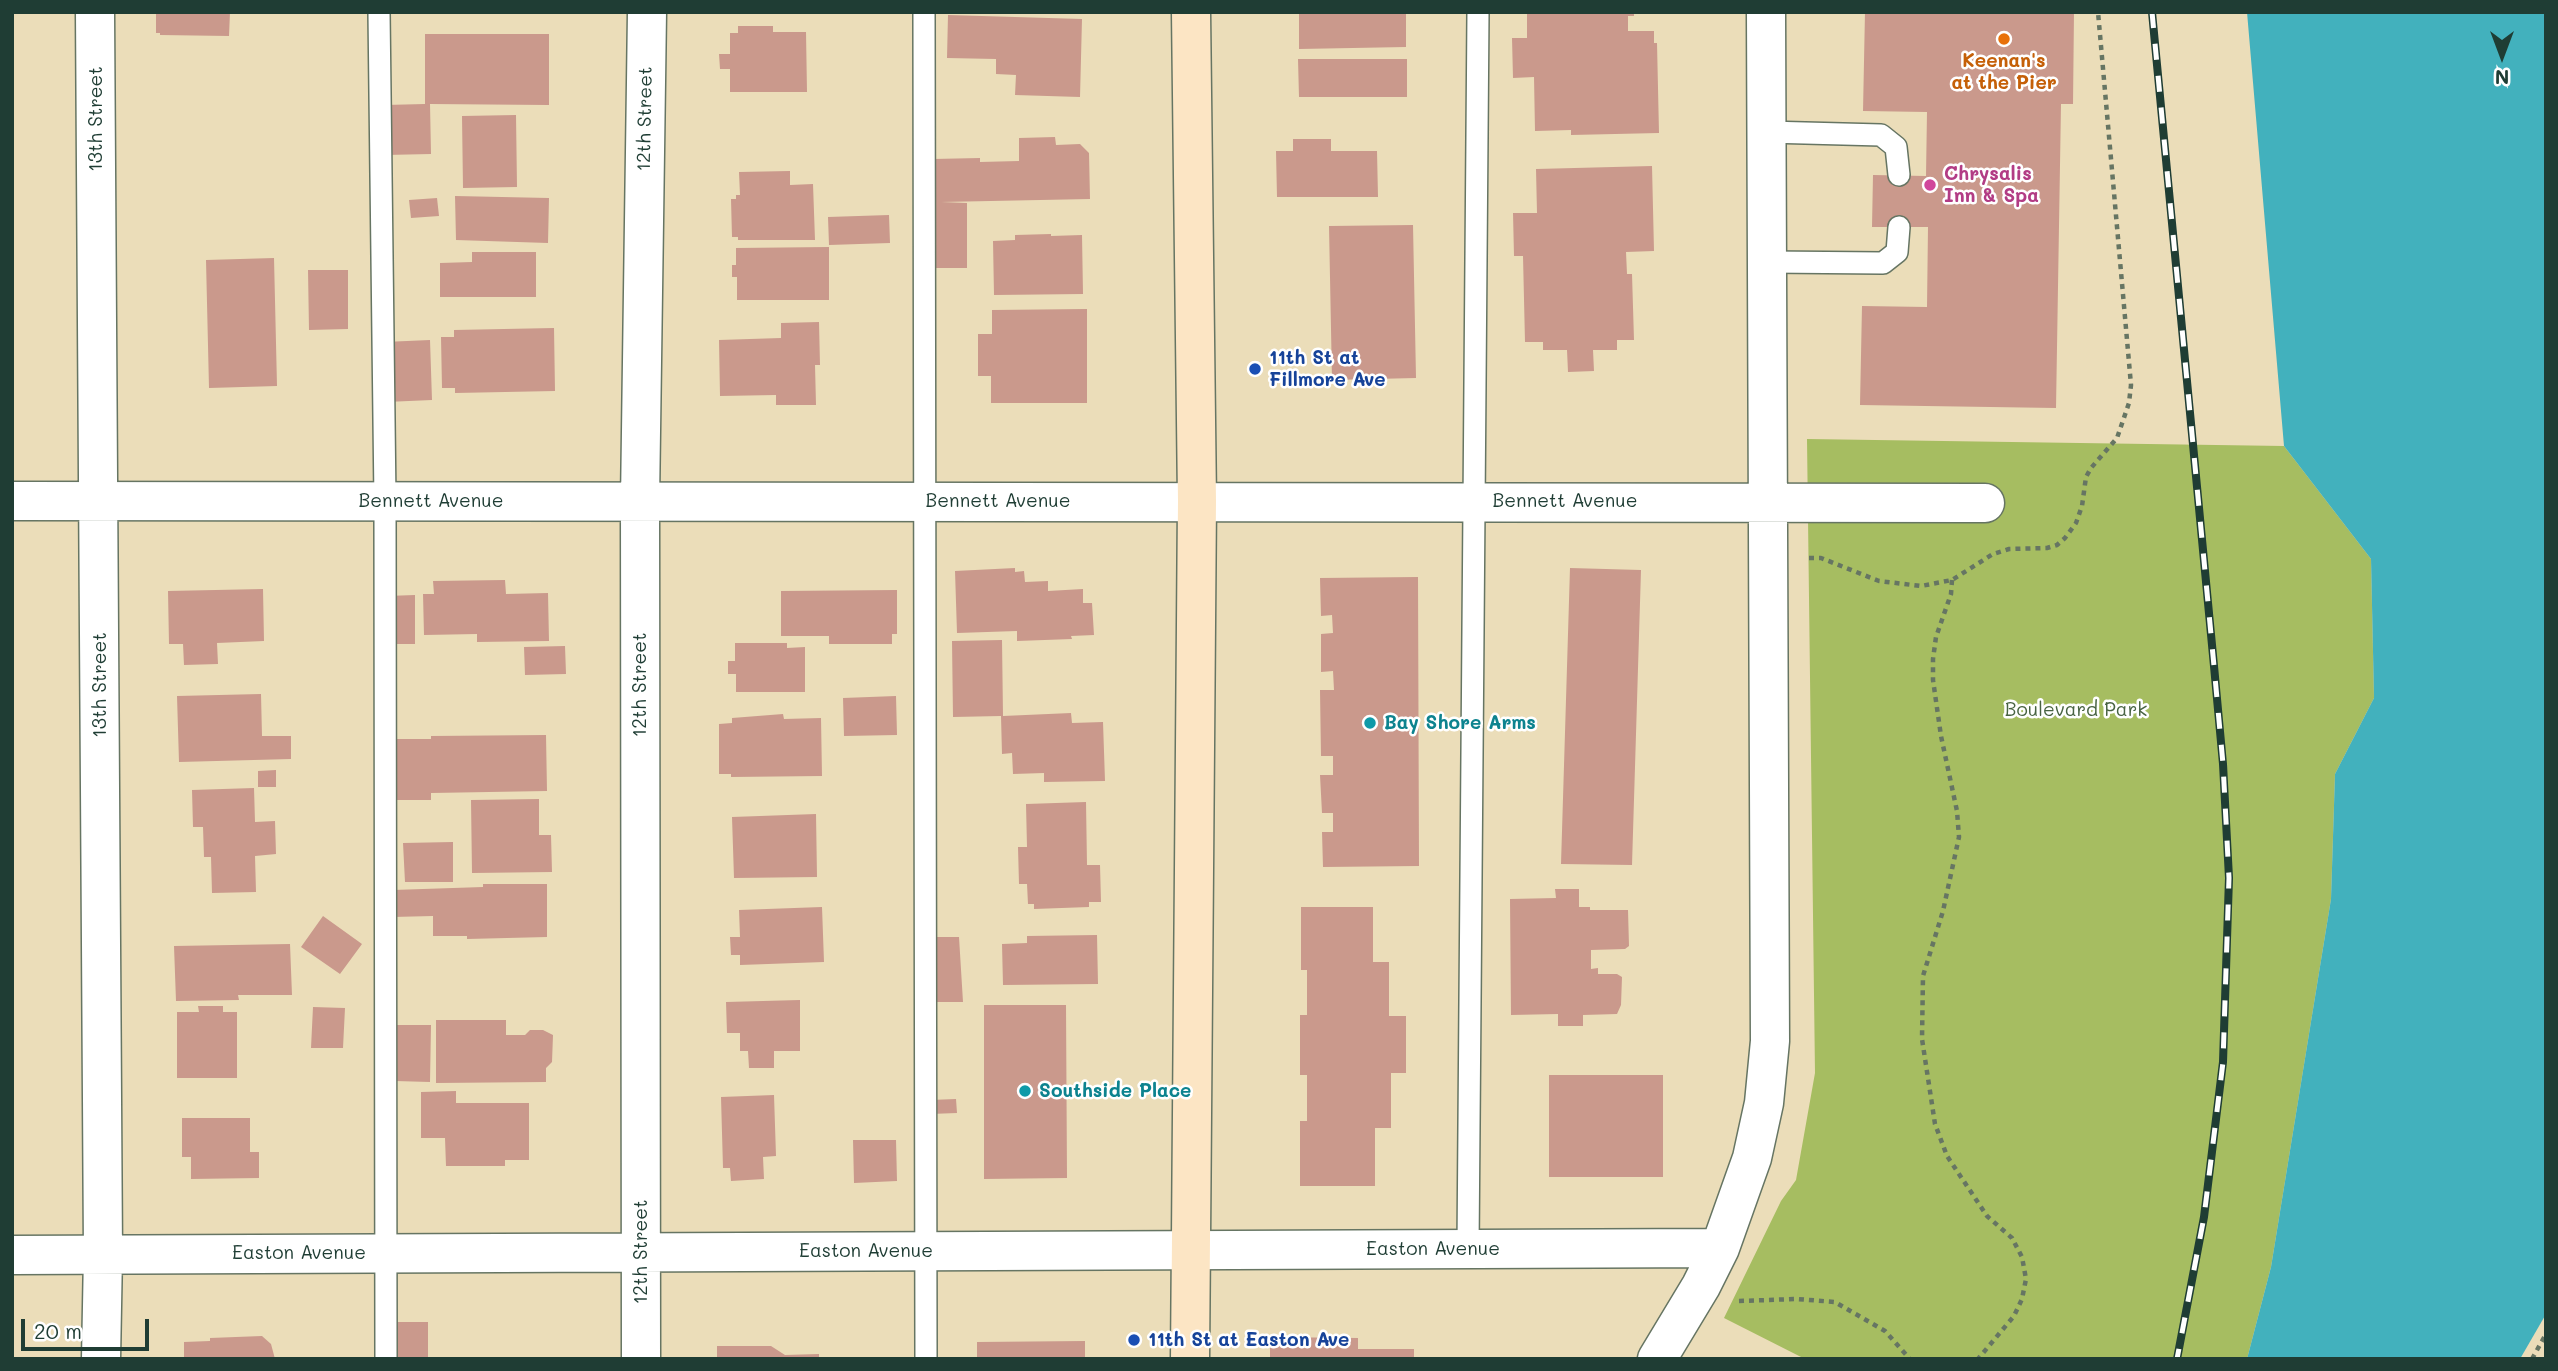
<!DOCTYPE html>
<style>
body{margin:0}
#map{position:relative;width:2558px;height:1371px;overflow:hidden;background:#ebddb9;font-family:Mali,sans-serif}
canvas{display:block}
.frame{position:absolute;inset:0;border:14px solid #1f3d34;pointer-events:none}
.north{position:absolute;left:2467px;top:21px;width:70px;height:70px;-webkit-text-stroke:5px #fff;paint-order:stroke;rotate:180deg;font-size:19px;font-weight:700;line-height:28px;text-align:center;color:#1f3d34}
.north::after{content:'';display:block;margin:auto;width:24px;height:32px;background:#1f3d34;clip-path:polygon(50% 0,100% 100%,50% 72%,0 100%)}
.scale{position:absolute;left:21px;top:1319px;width:128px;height:32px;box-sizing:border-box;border:4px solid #1f3d34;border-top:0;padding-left:9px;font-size:21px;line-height:24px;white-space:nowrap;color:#1f3d34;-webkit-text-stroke:5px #fff;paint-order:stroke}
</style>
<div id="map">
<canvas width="2558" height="1371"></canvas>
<div class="frame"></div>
<div class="north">N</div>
<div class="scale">20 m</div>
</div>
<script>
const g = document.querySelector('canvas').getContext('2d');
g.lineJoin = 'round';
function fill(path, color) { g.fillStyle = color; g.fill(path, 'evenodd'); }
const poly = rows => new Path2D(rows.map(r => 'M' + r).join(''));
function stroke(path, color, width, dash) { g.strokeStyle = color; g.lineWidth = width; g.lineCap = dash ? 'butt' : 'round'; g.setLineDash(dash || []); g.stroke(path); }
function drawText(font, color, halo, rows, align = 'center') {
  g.font = font + ' Mali,sans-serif'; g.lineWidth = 5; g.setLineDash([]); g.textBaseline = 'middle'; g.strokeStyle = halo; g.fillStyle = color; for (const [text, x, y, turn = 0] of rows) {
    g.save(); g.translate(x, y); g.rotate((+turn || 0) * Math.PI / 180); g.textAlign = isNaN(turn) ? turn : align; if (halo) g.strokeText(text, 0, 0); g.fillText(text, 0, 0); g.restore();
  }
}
const green = poly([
 [1807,439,2284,446,2371,559,2374,698,2335,774,2331,899,2271,1267,2247,1359,1805,1359,1724,1318,1781,1201,1796,1180,1815,1073]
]);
const water = poly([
 [2247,12,2546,12,2546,1359,2247,1359,2271,1267,2331,899,2335,774,2374,698,2371,559,2284,446]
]);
const pier = poly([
 [2546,1314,2546,1359,2520,1359]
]);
const building = poly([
 [156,12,230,12,229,36,160,35,160,33,156,33],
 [1299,12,1406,12,1406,47,1299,49],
 [1527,12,1634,12,1634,16,1628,16,1628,31,1654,31,1654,43,1657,43,1659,133,1571,135,1571,130,1535,131,1534,77,1513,78,1512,38,1527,38],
 [1865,12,2074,12,2073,104,2061,104,2056,408,1860,405,1862,306,1927,307,1928,227,1872,227,1873,175,1926,176,1927,112,1863,111],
 [948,15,1082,19,1080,97,1015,95,1016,75,996,74,996,59,947,58],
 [738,26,773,26,773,32,806,32,807,92,730,92,730,69,720,69,719,54,730,54,730,33,738,33],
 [425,34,549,34,549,105,430,104,431,154,385,155,385,105,425,104],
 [1298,59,1407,59,1407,97,1299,97],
 [516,115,517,187,463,188,462,116],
 [1055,137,1056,145,1080,144,1089,153,1090,199,941,202,967,203,967,268,934,268,933,159,980,158,980,162,1019,161,1019,138],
 [1293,139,1331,139,1331,151,1377,151,1378,197,1277,197,1276,151,1293,151],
 [1652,166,1654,251,1626,252,1627,274,1632,274,1634,340,1617,340,1617,350,1593,350,1594,371,1568,372,1567,350,1543,350,1543,342,1525,342,1523,256,1514,256,1513,213,1537,213,1536,169],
 [790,171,790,185,813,184,815,240,738,240,738,237,732,237,731,199,736,199,736,195,740,195,739,172],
 [455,196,549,198,548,243,456,240],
 [437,198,439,216,411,218,409,200],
 [889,215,890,243,829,245,828,217],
 [1413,225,1416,378,1332,380,1329,226],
 [1051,234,1051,236,1082,235,1083,294,994,295,993,241,1015,240,1015,235],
 [829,247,829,300,737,300,737,277,732,277,732,265,736,265,736,248],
 [472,252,536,252,536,297,440,297,440,263,472,262],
 [274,258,277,386,209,388,206,260],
 [308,270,348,270,348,329,309,330],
 [1087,309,1087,403,991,403,991,376,978,376,978,334,992,334,992,310],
 [819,322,820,365,815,365,816,405,776,405,776,395,720,396,719,340,781,338,781,323],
 [554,328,555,391,455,393,455,388,442,388,441,337,454,337,454,330],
 [430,340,432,400,386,402,384,342],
 [1015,568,1015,572,1024,571,1025,582,1048,581,1048,591,1083,589,1083,603,1092,603,1094,635,1071,636,1072,639,1017,641,1017,631,957,633,955,571],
 [1570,568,1641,570,1632,865,1561,864],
 [1418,577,1419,866,1323,867,1322,832,1333,832,1333,813,1322,813,1320,775,1333,775,1333,756,1321,756,1320,690,1334,690,1333,671,1321,672,1321,634,1333,633,1332,615,1321,616,1320,578],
 [505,580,506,594,548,593,549,641,477,642,477,634,424,635,423,594,434,594,433,581],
 [263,589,264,641,217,643,218,664,184,665,183,644,169,644,168,591],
 [897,590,897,634,892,634,892,644,829,644,829,636,781,636,781,591],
 [415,595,415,644,387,644,387,596],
 [1002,640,1003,716,1071,713,1072,723,1103,722,1105,781,1044,782,1044,773,1013,774,1012,753,1002,754,1001,716,953,717,952,641],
 [735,643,787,643,787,648,805,647,805,692,736,692,736,674,728,674,728,661,735,661],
 [565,646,566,674,525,675,524,647],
 [261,694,262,736,291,736,291,759,179,762,177,696],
 [896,696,897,735,844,736,843,698],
 [783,714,784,719,821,718,822,776,731,777,731,774,719,774,719,724,732,723,732,718],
 [546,735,547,791,431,793,431,800,394,800,393,739,431,739,431,736],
 [276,770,276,787,258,787,258,771],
 [254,788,255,822,275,821,276,854,255,856,256,892,212,893,211,857,204,857,203,827,193,827,192,790],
 [539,799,539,835,551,835,552,872,472,873,471,800],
 [1086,802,1087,865,1100,865,1101,902,1089,902,1089,907,1034,909,1034,904,1028,904,1027,884,1019,884,1018,847,1027,847,1026,804],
 [816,814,817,877,734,878,732,817],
 [453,842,453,882,405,882,403,843],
 [483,884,547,884,547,937,467,939,467,936,433,936,433,916,392,917,393,890,483,887],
 [1555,889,1579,889,1579,907,1590,907,1590,910,1628,910,1629,946,1625,949,1591,950,1591,969,1598,968,1598,974,1617,974,1622,977,1621,1005,1617,1014,1583,1015,1583,1026,1558,1026,1558,1014,1511,1015,1510,899,1556,898],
 [822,907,824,962,740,965,740,955,731,955,730,937,740,937,739,910],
 [1301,907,1373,907,1373,962,1389,962,1389,1016,1406,1016,1406,1073,1391,1073,1391,1128,1375,1128,1375,1186,1300,1186,1300,1121,1307,1121,1307,1075,1300,1075,1300,1015,1307,1015,1307,970,1301,970],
 [323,916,362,944,340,974,301,947],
 [1097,935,1098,984,1003,985,1002,944,1027,943,1027,936],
 [928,937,959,937,963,1002,929,1002],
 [290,944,292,995,238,995,239,1000,176,1001,174,946],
 [800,1000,800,1051,774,1051,774,1068,749,1068,748,1051,740,1051,740,1033,727,1033,726,1002],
 [984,1005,1066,1005,1067,1178,984,1179],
 [198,1006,223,1006,223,1012,237,1012,237,1078,177,1078,177,1012,199,1012],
 [313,1007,345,1008,343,1048,311,1048],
 [436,1020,506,1020,506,1035,525,1035,530,1030,543,1030,553,1035,552,1062,546,1068,546,1082,436,1083],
 [396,1025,431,1025,430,1082,395,1081],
 [1549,1075,1663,1075,1663,1177,1549,1177],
 [456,1091,456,1103,529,1103,529,1160,505,1160,505,1166,446,1166,445,1138,421,1138,421,1092],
 [774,1095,776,1156,763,1157,764,1179,731,1181,730,1168,723,1168,721,1097],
 [956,1099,957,1113,930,1114,930,1100],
 [182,1118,250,1118,250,1152,259,1152,259,1178,191,1179,191,1157,182,1157],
 [853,1140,896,1140,897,1181,854,1183],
 [390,1322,428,1322,428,1359,389,1359],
 [262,1336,271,1344,275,1359,184,1359,184,1342,210,1341,210,1338],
 [1270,1337,1358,1338,1358,1349,1414,1349,1414,1359,1270,1359],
 [1085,1341,1085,1359,977,1359,977,1342],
 [717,1346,771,1346,785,1355,819,1354,819,1359,717,1359]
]);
const path = poly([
 [1809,558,1821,558,1879,581,1921,586,1952,580,1993,554,2009,549,2047,548,2057,545,2065,538,2076,523,2082,506,2086,477,2091,468,2117,438,2129,403,2131,385,2098,12],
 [1952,580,1951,594,1936,637,1933,659,1933,680,1941,736,1957,811,1959,837,1943,911,1923,976,1922,1039,1935,1124,1947,1156,1987,1216,2012,1238,2022,1257,2026,1279,2022,1299,2014,1316,1978,1359],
 [1739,1301,1797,1299,1835,1302,1885,1331,1910,1359],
 [2532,1359,2546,1334]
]);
const lane = poly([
 [379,12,385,501,386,1359],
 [924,12,926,1359],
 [1767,132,1881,135,1896,147,1899,175],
 [1768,262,1883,263,1897,252,1899,227],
 [1468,1248,1478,12]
]);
const street = poly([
 [95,12,103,1254,101,1359],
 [12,501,1985,503],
 [12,1255,1720,1248],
 [641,1359,640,501,647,12],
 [1657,1359,1701,1286,1720,1248,1752,1158,1764,1103,1770,1041,1766,12]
]);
const secondary = poly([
 [1190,1359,1197,501,1191,12]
]);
const rail = poly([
 [2152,12,2214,666,2223,764,2229,878,2223,1062,2204,1217,2177,1359]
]);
const markers = [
 [2004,39,7,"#e8710a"],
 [1930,185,7,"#d1479c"],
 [1255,369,7,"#1a4fb4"],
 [1370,723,7,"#0f9aa8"],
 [1025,1091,7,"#0f9aa8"],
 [1134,1340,7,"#1a4fb4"]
];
const foodNames = [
 ["Keenan's",2004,61],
 ["at the Pier",2004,83]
];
const streetNames = [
 ["13th Street",96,119,-90],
 ["12th Street",645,119,-89],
 ["Bennett Avenue",431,501],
 ["Bennett Avenue",998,501],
 ["Bennett Avenue",1565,501],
 ["13th Street",100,685,-90],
 ["12th Street",640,685,-90],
 ["Easton Avenue",1433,1249],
 ["Easton Avenue",866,1251],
 ["12th Street",641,1252,-90],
 ["Easton Avenue",299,1253]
];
const hotelNames = [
 ["Chrysalis",1944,174],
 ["Inn & Spa",1944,196]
];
const transitNames = [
 ["11th St at",1269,358],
 ["Fillmore Ave",1269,380],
 ["11th St at Easton Ave",1148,1340]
];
const parkNames = [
 ["Boulevard Park",2076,710]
];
const cultureNames = [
 ["Bay Shore Arms",1384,723],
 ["Southside Place",1039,1091]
];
fill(green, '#a6bd61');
fill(water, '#42b1bd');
fill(pier, '#ebddb9');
fill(building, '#ca998c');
stroke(lane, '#667563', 24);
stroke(street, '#667563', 41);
stroke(secondary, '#667563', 41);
stroke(path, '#667563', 4.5, [5, 5]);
stroke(lane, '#fff', 21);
stroke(street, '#fff', 38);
stroke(secondary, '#fce5c4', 38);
stroke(rail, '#1f3d34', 8);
stroke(rail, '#fff', 5, [16]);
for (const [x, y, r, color] of markers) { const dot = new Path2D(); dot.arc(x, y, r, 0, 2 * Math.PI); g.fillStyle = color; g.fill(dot); stroke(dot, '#fff', 2.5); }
drawText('bold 19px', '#c56008', '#fff', foodNames);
drawText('19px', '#1f3d34', '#fff', streetNames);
drawText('bold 19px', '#b23c85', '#fff', hotelNames, 'left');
drawText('bold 19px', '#164399', '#fff', transitNames, 'left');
drawText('19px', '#486342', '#fff', parkNames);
drawText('bold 19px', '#0d838f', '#fff', cultureNames, 'left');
</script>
